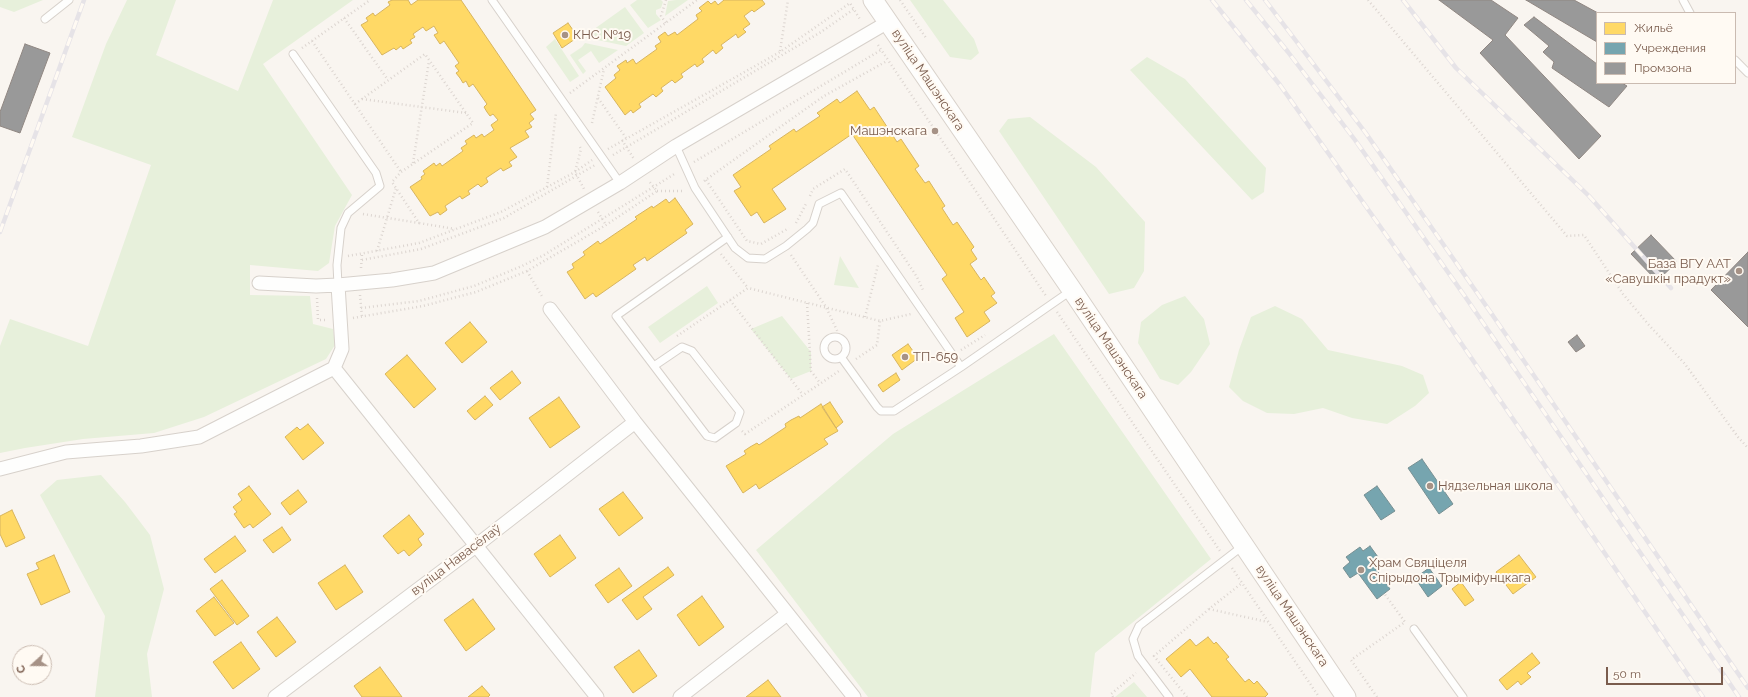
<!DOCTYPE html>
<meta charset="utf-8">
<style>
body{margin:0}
#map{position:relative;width:1748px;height:697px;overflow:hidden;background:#f9f5f0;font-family:Raleway,sans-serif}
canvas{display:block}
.legend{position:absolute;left:1596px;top:12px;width:140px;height:72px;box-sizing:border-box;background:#fffaf3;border:1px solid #cabbb1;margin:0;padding:5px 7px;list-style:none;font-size:12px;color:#7a5c4d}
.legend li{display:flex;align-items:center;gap:8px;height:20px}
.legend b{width:20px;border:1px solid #cabbb1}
.north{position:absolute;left:12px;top:645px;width:40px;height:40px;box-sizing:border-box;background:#fffaf3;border:1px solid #cabbb1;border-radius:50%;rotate:249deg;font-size:11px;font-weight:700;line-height:16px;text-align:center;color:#7a5c4d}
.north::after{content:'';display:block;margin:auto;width:14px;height:18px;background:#a69286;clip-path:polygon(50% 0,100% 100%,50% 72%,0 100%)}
.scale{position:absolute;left:1606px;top:667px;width:117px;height:18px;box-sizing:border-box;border:2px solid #7a5c4d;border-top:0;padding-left:5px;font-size:12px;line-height:14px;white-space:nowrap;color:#7a5c4d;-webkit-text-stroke:3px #fffaf3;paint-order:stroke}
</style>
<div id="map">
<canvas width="1748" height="697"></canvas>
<ul class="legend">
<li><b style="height:11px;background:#ffd966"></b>Жильё</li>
<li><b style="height:11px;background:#76a5af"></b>Учреждения</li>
<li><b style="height:11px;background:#999"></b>Промзона</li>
</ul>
<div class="north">С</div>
<div class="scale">50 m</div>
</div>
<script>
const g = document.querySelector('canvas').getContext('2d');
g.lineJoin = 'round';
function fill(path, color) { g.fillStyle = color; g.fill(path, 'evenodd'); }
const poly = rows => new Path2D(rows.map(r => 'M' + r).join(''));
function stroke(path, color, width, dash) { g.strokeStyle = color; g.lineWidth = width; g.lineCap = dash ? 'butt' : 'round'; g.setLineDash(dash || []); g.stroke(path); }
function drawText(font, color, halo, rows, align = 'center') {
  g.font = font + ' Raleway,sans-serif'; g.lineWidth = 4; g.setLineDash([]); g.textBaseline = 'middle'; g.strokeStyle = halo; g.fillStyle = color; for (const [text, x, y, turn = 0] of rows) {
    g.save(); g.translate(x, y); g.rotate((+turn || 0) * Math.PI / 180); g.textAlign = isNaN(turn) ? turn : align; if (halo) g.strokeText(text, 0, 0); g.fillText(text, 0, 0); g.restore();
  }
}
const green = poly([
 [0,0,43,0,14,12,0,7],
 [127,0,176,0,156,55,238,91,273,0,353,0,263,64,352,195,335,226,329,263,318,271,250,265,250,295,310,296,313,324,333,329,335,345,326,359,204,417,154,433,83,439,25,448,0,453,0,346,10,319,88,346,151,165,72,137,106,44],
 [637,0,661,0,663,2,661,8,656,10,656,14,661,20,648,28,630,5],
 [676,0,688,0,665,16,668,1],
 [910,0,943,0,974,39,979,53,971,60,950,57],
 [625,7,644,33,626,46,583,37],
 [555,39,579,76,570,82,546,47],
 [585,43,618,50,599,63,591,51,578,60,586,71,583,74,570,55,582,47],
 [1147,57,1185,79,1266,168,1264,192,1252,200,1130,70],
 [1030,117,1096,167,1145,222,1144,271,1134,288,1109,294,999,131,1008,119],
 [840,256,859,288,834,285],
 [707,286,718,303,660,343,648,327],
 [1185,296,1204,319,1210,344,1191,372,1178,385,1160,379,1138,343,1141,322,1162,305],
 [1275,306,1302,319,1328,350,1402,366,1423,375,1429,393,1415,406,1387,424,1352,418,1323,408,1294,414,1267,413,1243,401,1229,387,1239,350,1251,317],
 [782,316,811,352,811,371,791,379,751,329],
 [1054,334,1211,559,1095,653,1090,697,868,697,756,550,893,434],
 [101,475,125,502,150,535,164,589,147,654,152,697,95,697,105,616,40,495,57,480],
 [1134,682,1147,697,1115,697]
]);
const homes = poly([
 [392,0,408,0,411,5,418,0,461,0,536,110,530,114,534,119,529,123,532,127,525,131,529,137,510,148,517,157,509,162,512,166,503,171,501,168,486,178,488,182,481,187,478,184,468,191,470,194,462,199,460,196,445,206,447,210,440,215,438,212,430,216,410,187,422,179,421,177,425,174,423,171,434,163,436,166,440,163,442,166,463,151,461,148,467,144,465,141,474,135,476,138,482,134,484,137,494,130,491,125,498,120,493,114,490,116,487,112,484,107,487,104,473,84,469,87,466,81,463,83,460,78,456,73,459,71,455,66,459,63,444,41,440,44,434,35,438,33,434,26,426,31,423,27,413,34,415,37,410,40,412,43,403,49,401,46,396,50,394,48,382,55,361,25,368,21,366,18,373,13,375,16,390,5,388,2,392,0],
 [724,0,762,0,765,4,754,12,752,10,744,16,750,24,743,29,746,32,738,38,736,34,721,45,723,48,716,54,713,50,702,59,704,62,697,67,695,64,681,74,683,77,675,83,672,80,661,88,663,91,656,97,653,94,639,104,641,107,633,113,631,110,625,115,605,87,616,78,614,75,620,70,617,66,626,60,627,63,633,59,636,64,657,49,655,46,661,42,658,37,665,32,668,36,675,32,677,35,698,19,696,15,702,11,699,8,708,1,711,4,715,1,718,5,724,0],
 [568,23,578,37,562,48,553,33,568,23],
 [857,91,870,110,874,107,897,142,901,139,919,166,915,169,925,183,929,181,945,206,942,208,953,225,957,222,974,247,971,250,977,259,970,264,981,280,984,277,995,293,991,296,997,303,984,312,990,321,967,337,955,318,964,312,942,279,947,275,852,134,772,189,786,209,764,223,757,212,751,216,734,191,741,187,733,175,771,149,769,146,794,129,796,132,820,116,817,113,837,99,840,103,857,91],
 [675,198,693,224,685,230,687,233,647,261,645,257,633,265,636,269,596,297,593,293,585,299,567,272,574,268,572,264,585,255,583,252,598,241,600,244,637,219,635,217,652,206,653,208,666,199,669,203,675,198],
 [470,322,487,342,462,363,445,343,470,322],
 [908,344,918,358,902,370,892,355,908,344],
 [407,355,436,389,414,408,385,374,407,355],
 [512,371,521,383,500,400,490,388,512,371],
 [896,373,900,380,883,392,878,385,896,373],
 [485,396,493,405,475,420,467,411,485,396],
 [559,397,580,427,550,448,529,418,559,397],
 [830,402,843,422,836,428,822,407,830,402],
 [821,404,838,431,824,439,828,444,759,489,756,484,743,493,726,466,746,454,744,451,750,447,757,443,759,445,786,427,785,424,791,420,799,416,800,418,821,404],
 [308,424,324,443,303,460,285,437,297,427,300,430,308,424],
 [249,486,271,514,253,528,250,524,244,528,234,514,237,512,233,507,242,500,238,494,249,486],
 [298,490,307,502,290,515,281,503,298,490],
 [623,492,643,518,619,536,599,509,623,492],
 [12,510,25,538,6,547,0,534,0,516,12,510],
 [409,515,424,534,418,539,422,545,409,556,404,550,398,554,383,536,409,515],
 [282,527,291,540,273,553,263,540,282,527],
 [560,535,576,558,550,577,534,554,560,535],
 [235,536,246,551,215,573,204,559,235,536],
 [54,555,70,592,41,605,27,574,39,569,36,563,54,555],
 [1519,555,1536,577,1513,594,1496,572,1519,555],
 [345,565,363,592,336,610,318,583,345,565],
 [668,567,674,575,643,597,652,609,637,620,622,600,668,567],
 [619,568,632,586,608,603,595,585,619,568],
 [222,580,249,616,237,625,210,589,222,580],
 [1461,582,1474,600,1465,606,1452,589,1461,582],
 [702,596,724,627,699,646,677,615,702,596],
 [214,597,234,623,215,636,196,611,214,597],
 [473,599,495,629,466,651,444,620,473,599],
 [277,617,296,642,276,657,257,632,277,617],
 [1208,637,1214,644,1216,642,1229,657,1226,659,1245,682,1249,679,1254,684,1257,681,1268,694,1265,697,1212,697,1190,669,1181,677,1166,659,1190,639,1196,646,1208,637],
 [241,642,260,669,233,689,213,662,241,642],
 [639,650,657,676,633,693,614,667,639,650],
 [1532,653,1540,663,1527,673,1531,677,1521,685,1518,681,1507,690,1499,680,1532,653],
 [380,667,402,697,362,697,354,686,380,667],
 [768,680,781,697,746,697,768,680],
 [482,686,490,695,488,697,468,697,482,686]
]);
const public = poly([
 [1422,459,1453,504,1439,514,1408,468,1422,459],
 [1377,486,1395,511,1381,520,1364,495,1377,486],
 [1370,546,1378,557,1371,562,1390,589,1377,599,1358,573,1350,578,1343,568,1350,562,1346,557,1360,547,1363,551,1370,546],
 [1429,568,1442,586,1428,597,1415,578,1429,568]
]);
const industry = poly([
 [1439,0,1491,0,1518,18,1505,35,1601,136,1579,159,1480,53,1493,40,1439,0],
 [1526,0,1574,0,1598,13,1597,42,1526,0],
 [1534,17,1597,64,1597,83,1622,83,1627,86,1609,107,1552,68,1554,62,1543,52,1549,46,1524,25,1534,17],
 [25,44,50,53,20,133,0,126,0,112,25,44],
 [1651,235,1677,262,1657,281,1631,254,1651,235],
 [1748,252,1748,327,1711,290,1748,252],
 [1577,335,1585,346,1576,352,1568,342,1577,335]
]);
const path = poly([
 [666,0,661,16,666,23],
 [900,0,926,38],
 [1368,0,1567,236,1584,235,1623,294,1648,324,1685,364,1738,437,1748,448],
 [344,18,388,80],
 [312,41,401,172],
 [878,45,1046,296],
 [302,48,370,0],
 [780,51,788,0],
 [570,93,697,0],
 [598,98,626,138],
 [362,99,466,113],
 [355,104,425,54,473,123,401,172,392,182,419,223,455,229],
 [592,123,604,69],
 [622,140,634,159],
 [580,147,581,149,575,172,584,189],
 [608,149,780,52,850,3,861,21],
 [613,155,821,32,854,9],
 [694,162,881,50],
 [413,163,429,61],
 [706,180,747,241,761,244,789,228],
 [704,181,824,96,887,61],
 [547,187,556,113],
 [657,191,685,191],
 [810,196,813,189,845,169,917,277,923,290],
 [598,212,606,225],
 [363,214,419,223],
 [796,223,807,202],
 [377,251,396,188],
 [721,254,748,288],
 [791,255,826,307,841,339],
 [348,256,419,243,501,212,575,172,592,160],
 [362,260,421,249,504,218,595,165],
 [361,268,362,254],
 [527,271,543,298],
 [360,295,362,317],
 [317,298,318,320,328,320],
 [730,300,803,395],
 [807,303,811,371,820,383],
 [361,308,419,301,474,286,522,266,544,255,676,173],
 [1057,312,1220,551],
 [865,317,878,265],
 [353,318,423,306,476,292,527,271,606,225,657,191,649,181],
 [677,336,748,288,880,321,911,314],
 [961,350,985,335],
 [856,359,877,345,880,321],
 [742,431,745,434,839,371],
 [1232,568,1319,697],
 [1209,609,1268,622],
 [1113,697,1111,694,1136,673],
 [1187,697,1154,656,1209,609,1242,583],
 [1377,697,1351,660,1405,622,1384,593]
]);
const service = poly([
 [492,0,620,183],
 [1683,0,1690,13],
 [45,19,69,0],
 [293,54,376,173,380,186,348,213,341,228,337,265,338,285],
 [1735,60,1748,73],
 [676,146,695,188,735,248,748,258,765,259,786,246,807,229,813,223,819,204,841,193,961,367,1072,290],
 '824 348a11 11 0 1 1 22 0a11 11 0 1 1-22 0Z',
 [841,357,877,407,881,411,894,411,961,367],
 [654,366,682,347,692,351,740,412,736,423,715,438,707,436,616,316,728,237],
 [1414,629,1463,697],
 [1169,697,1138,656,1133,639,1139,626,1244,545]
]);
const minor = poly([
 [259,283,316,286,338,285,392,280,434,273,545,227,620,183,676,146,888,22],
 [550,309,635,422,854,697],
 [334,368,597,697],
 [0,469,66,452,141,446,199,437,334,368,342,349,338,285],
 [275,697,477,545,635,422],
 [680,697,787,614]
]);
const secondary = poly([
 [873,0,1072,290,1346,697]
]);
const rail = poly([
 [1212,0,1280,85,1418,280,1703,697],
 [1246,0,1288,52,1355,140,1464,295,1739,697],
 [1265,0,1365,132,1489,310,1748,688],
 [1403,0,1456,68,1589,196,1671,288],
 [0,232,84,0]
]);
const markers = [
 [565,35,4,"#a69286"],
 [935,131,4,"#a69286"],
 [1739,271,4,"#a69286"],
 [905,357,4,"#a69286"],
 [1430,486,4,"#a69286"],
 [1361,570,4,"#a69286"]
];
const poiNames = [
 ["КНС №19",573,35],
 ["Машэнскага",927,131,"right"],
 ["База ВГУ ААТ",1731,264,"right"],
 ["«Савушкін прадукт»",1731,279,"right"],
 ["ТП-659",913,357],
 ["Нядзельная школа",1438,486],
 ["Храм Свяціцеля",1369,563],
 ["Спірыдона Трыміфунцкага",1369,578]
];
const streetNames = [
 ["вуліца Машэнскага",928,80,56],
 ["вуліца Машэнскага",1111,348,56],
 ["вуліца Навасёлаў",456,560,-37],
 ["вуліца Машэнскага",1292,616,56]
];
fill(green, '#e7f0db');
fill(homes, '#ffd966');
stroke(homes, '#d7b45e', 1);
fill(public, '#76a5af');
stroke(public, '#778f92', 1);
fill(industry, '#999');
stroke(industry, '#908782', 1);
stroke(service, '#d7d1cb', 9);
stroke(minor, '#d7d1cb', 15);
stroke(secondary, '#d9d2cb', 21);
stroke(path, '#dcd5d0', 2.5, [1, 3]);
stroke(service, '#fefefd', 7);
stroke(minor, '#fefefd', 13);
stroke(secondary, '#fefefd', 19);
stroke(rail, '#e6e3e7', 4.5);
stroke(rail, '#fffaf3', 3, [9]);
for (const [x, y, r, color] of markers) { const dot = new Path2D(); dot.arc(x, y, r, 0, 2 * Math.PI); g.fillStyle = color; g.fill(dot); stroke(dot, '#fffaf3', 1.5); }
drawText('13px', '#7a5c4d', '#fffaf3', poiNames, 'left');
drawText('13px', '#7a5c4d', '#fffaf3', streetNames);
</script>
